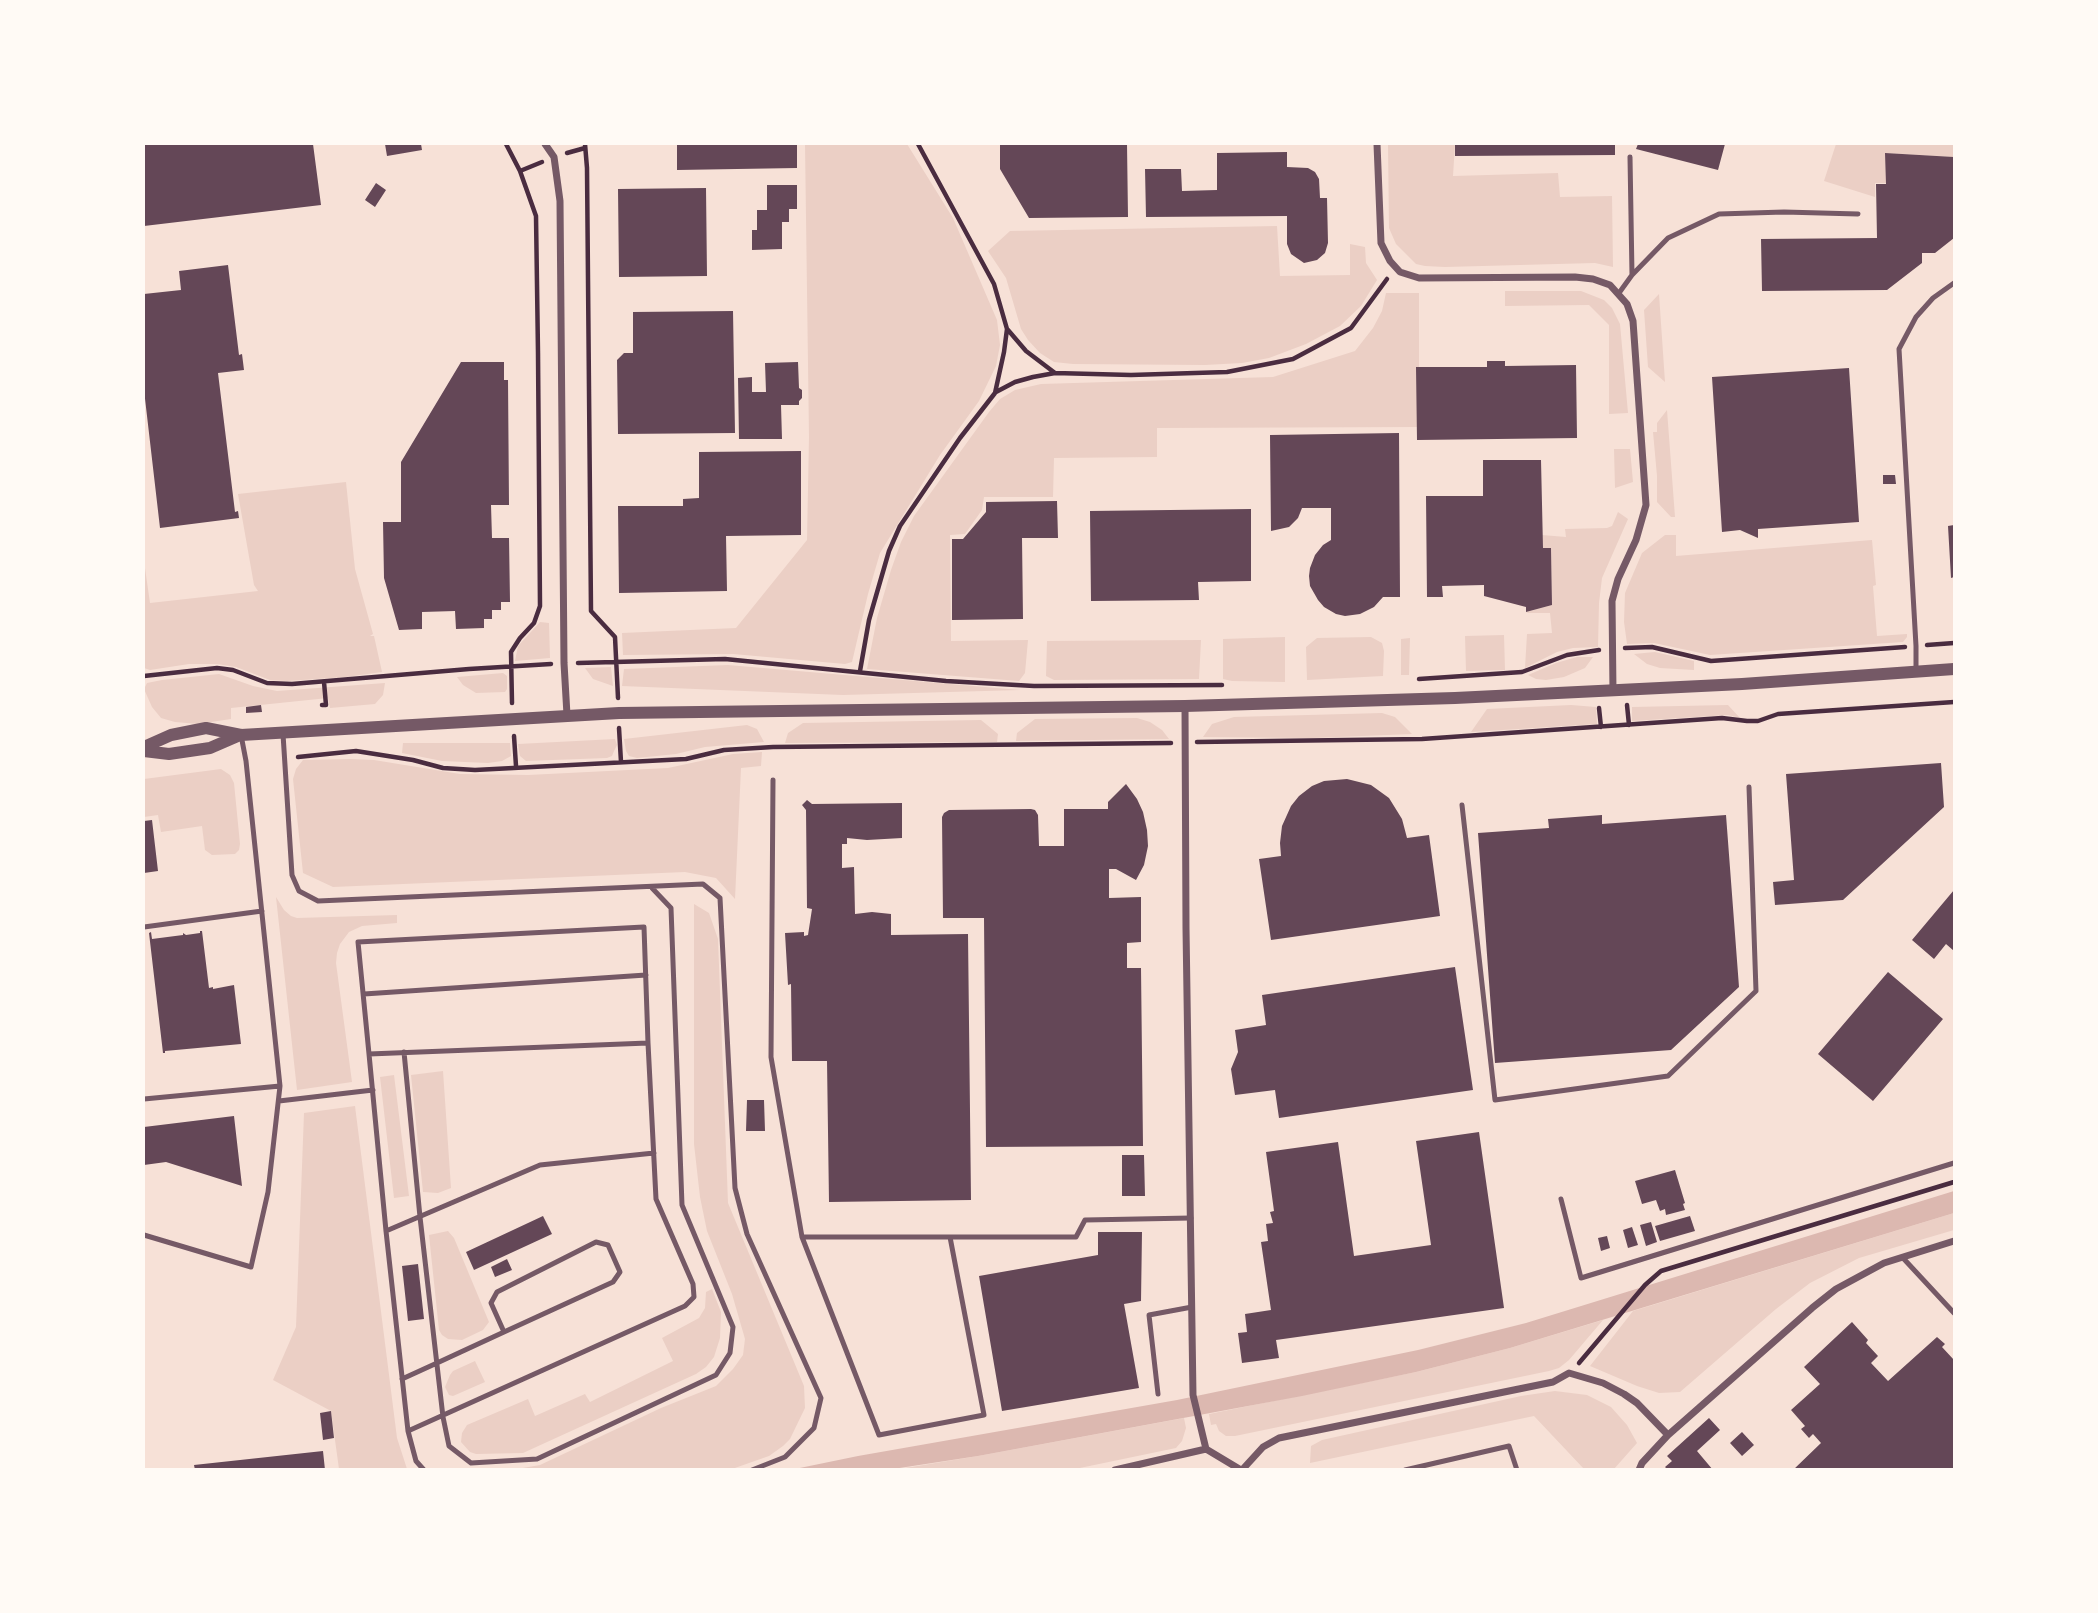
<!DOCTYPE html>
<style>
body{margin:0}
#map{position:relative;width:2098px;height:1613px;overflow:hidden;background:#f7e1d7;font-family:"Source Sans 3",sans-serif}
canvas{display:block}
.frame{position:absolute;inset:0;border:145px solid #fffaf5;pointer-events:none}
</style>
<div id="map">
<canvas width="2098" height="1613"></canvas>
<div class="frame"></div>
</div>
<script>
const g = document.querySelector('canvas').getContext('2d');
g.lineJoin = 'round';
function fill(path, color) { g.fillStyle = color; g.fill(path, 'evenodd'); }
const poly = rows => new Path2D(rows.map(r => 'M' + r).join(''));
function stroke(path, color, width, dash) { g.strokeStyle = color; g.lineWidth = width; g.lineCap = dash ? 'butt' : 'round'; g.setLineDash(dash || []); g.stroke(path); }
const green = poly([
 [805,144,907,144,953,218,997,320,1000,345,996,366,979,401,940,455,880,553,868,594,852,662,845,664,733,654,623,655,622,633,736,628,807,540,809,437],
 [1388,144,1455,144,1453,176,1558,173,1560,197,1612,196,1613,267,1595,263,1445,267,1425,266,1416,264,1396,244,1389,228],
 [1836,144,1954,144,1954,157,1886,153,1886,183,1875,183,1875,197,1824,181],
 [1277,226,1280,276,1350,275,1350,244,1365,247,1366,263,1377,280,1361,306,1340,326,1306,344,1269,358,1242,363,1205,365,1073,364,1054,362,1040,353,1028,340,1021,329,1006,278,988,251,1010,231],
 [1505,291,1581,291,1604,300,1612,308,1620,324,1628,413,1609,414,1609,325,1589,305,1505,306],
 [1386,293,1419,293,1419,427,1157,428,1157,457,1054,458,1053,497,984,497,982,510,965,534,950,535,951,641,1028,640,1025,673,1019,681,867,669,877,618,891,570,901,542,914,516,989,412,1000,399,1015,390,1041,384,1273,377,1355,351,1373,328,1382,311],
 [1659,294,1665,382,1648,367,1644,310],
 [1667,410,1675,517,1671,517,1657,502,1657,476,1653,432,1657,432,1657,423],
 [1614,449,1630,449,1633,482,1615,488],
 [346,482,355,569,373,634,370,636,374,636,382,672,346,677,287,681,270,680,236,667,217,664,189,664,150,670,144,668,144,561,150,603,258,591,254,585,238,494],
 [1618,512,1628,519,1602,578,1599,603,1598,647,1573,648,1557,652,1525,668,1527,634,1552,633,1550,613,1528,613,1526,612,1552,605,1551,548,1543,548,1542,535,1566,537,1565,529,1607,528,1612,526],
 [1665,535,1676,535,1676,556,1872,540,1876,585,1873,586,1877,636,1907,634,1907,637,1903,642,1710,655,1654,643,1627,644,1624,622,1625,593,1642,553],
 [540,622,549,623,550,658,515,661,518,646],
 [1504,635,1505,670,1466,671,1465,636],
 [1285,637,1285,682,1232,681,1223,679,1223,639],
 [1371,637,1382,643,1384,651,1383,676,1307,680,1306,647,1317,638],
 [1410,638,1409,675,1401,675,1401,639],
 [1201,640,1199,679,1054,680,1046,676,1047,641],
 [1655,652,1694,661,1694,670,1660,668,1647,664,1634,654],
 [1577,657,1593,657,1585,668,1564,677,1546,680,1536,679,1528,675,1556,663],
 [728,665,1020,690,843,695,622,686,624,669],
 [611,667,613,686,593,679,585,668],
 [503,673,507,676,507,689,505,692,476,693,463,685,457,677],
 [219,674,253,686,277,691,385,683,383,695,375,704,330,708,328,698,231,708,231,719,198,724,175,722,161,718,152,707,144,689,147,683,162,680],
 [1571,705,1596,707,1597,724,1471,732,1487,709],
 [1728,705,1740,718,1728,715,1632,721,1632,707],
 [1382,713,1395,717,1412,734,1312,738,1203,737,1212,724,1234,717],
 [1137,718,1150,722,1162,730,1169,739,1016,741,1017,733,1035,719],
 [981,720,998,734,997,742,785,743,788,733,803,723],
 [747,725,757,729,764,742,705,747,676,754,637,758,629,756,626,751,624,739],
 [615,739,617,745,614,751,612,756,607,758,526,761,520,756,519,751,518,744],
 [403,743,510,743,511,756,502,761,488,763,442,761,402,753],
 [762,752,761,766,741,768,735,899,716,878,685,872,333,887,303,873,293,779,296,769,303,760,350,759,374,760,460,774,528,775,668,768,733,754],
 [221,769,230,775,234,783,240,844,239,850,235,854,212,855,205,850,202,826,161,832,158,815,144,817,144,779],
 [276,897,284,910,291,916,297,918,397,915,397,923,362,926,349,932,340,944,337,953,336,963,352,1082,297,1090],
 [694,904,709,913,718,939,728,1203,804,1386,805,1408,790,1439,783,1446,769,1456,732,1469,517,1469,540,1465,661,1408,716,1386,733,1369,743,1355,745,1339,732,1294,707,1231,700,1197,694,1144],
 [443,1071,451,1188,438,1193,423,1192,411,1075],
 [394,1075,409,1196,394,1198,380,1077],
 [355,1106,397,1438,407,1469,339,1469,331,1411,273,1380,296,1327,304,1113],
 [1954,1213,1954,1230,1859,1258,1810,1283,1776,1309,1680,1392,1659,1393,1637,1386,1590,1366,1633,1311],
 [448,1231,454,1238,489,1322,483,1330,462,1340,448,1339,442,1335,439,1330,429,1235],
 [712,1289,721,1312,720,1338,714,1357,706,1367,696,1374,523,1453,476,1454,470,1452,461,1442,462,1433,467,1425,528,1399,535,1416,585,1394,590,1402,673,1361,662,1338,699,1318,705,1308,706,1292],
 [1603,1320,1569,1360,1559,1368,1549,1371,1235,1436,1226,1436,1219,1431,1216,1424,1211,1425,1209,1414,1416,1372,1510,1348],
 [475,1361,485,1382,453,1396,449,1395,445,1387,450,1375,453,1371],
 [1555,1391,1587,1395,1611,1407,1627,1425,1637,1443,1614,1469,1584,1469,1534,1416,1310,1463,1311,1446,1322,1440,1521,1396],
 [1184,1418,1186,1428,1182,1441,1176,1448,1075,1469,893,1470,978,1456]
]);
const water = poly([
 [1954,1191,1954,1213,1510,1348,1416,1372,1302,1396,978,1456,893,1469,790,1470,858,1456,1177,1400,1418,1350,1526,1323]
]);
const building = poly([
 [144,144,313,144,321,205,144,226],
 [385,144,421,144,422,150,387,156],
 [677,144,797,144,797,168,677,170],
 [1000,144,1127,144,1128,217,1029,218,1000,169],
 [1455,144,1615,144,1615,155,1455,156],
 [1638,144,1725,144,1718,170,1636,149],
 [1287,152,1287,167,1308,168,1315,172,1319,179,1320,198,1327,198,1328,243,1325,253,1317,260,1304,263,1291,254,1287,244,1287,216,1146,217,1145,169,1181,169,1182,191,1217,190,1217,153],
 [1885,153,1954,157,1954,238,1935,253,1922,253,1922,263,1887,290,1762,291,1761,239,1877,238,1876,184,1886,184],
 [376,183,386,190,375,207,365,200],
 [767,185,797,185,797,209,789,209,789,222,782,222,782,249,752,250,752,230,757,230,757,210,767,210],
 [706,188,707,276,619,277,618,189],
 [228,265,239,355,242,354,244,370,218,373,235,512,238,511,239,518,160,528,144,390,144,294,181,290,179,271],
 [733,311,735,433,618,434,617,360,624,353,633,353,633,312],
 [1487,361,1505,361,1505,366,1576,365,1577,438,1417,440,1416,367,1487,367],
 [461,362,504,362,504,380,508,380,509,505,491,505,492,538,509,538,510,602,501,602,501,610,492,610,492,619,484,619,484,628,456,629,455,611,422,612,422,629,399,630,384,578,383,522,401,522,401,462],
 [798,362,799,388,802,390,802,398,799,401,799,405,781,405,782,439,739,439,738,378,752,377,752,392,766,392,765,363],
 [1849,368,1859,522,1758,529,1758,538,1740,530,1722,532,1712,377],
 [1399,433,1400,597,1383,597,1374,607,1360,614,1345,616,1336,614,1324,607,1318,600,1310,586,1309,576,1310,568,1315,555,1323,545,1331,540,1331,508,1302,508,1298,518,1289,527,1271,531,1270,435],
 [801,451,801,535,726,536,727,591,619,593,618,506,683,506,683,499,699,498,699,452],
 [1483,460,1541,460,1543,548,1551,548,1552,605,1526,612,1526,607,1484,596,1484,585,1442,586,1443,597,1427,597,1426,496,1483,496],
 [1883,475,1895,475,1896,484,1883,484],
 [1057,501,1058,538,1022,538,1023,619,952,620,952,539,963,539,986,512,986,502],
 [1251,509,1251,581,1198,582,1199,600,1091,601,1090,511],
 [1954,525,1954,577,1951,578,1948,526],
 [261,705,262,712,246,713,246,707],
 [1941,763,1944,807,1843,900,1775,905,1773,882,1794,880,1786,774],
 [1347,779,1371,785,1389,798,1402,819,1407,838,1429,835,1440,916,1271,940,1259,859,1281,856,1280,843,1282,826,1291,806,1299,796,1312,786,1324,781],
 [1126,784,1137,799,1143,812,1147,830,1148,846,1144,865,1136,880,1116,869,1109,869,1109,898,1141,897,1141,942,1127,943,1127,968,1141,968,1143,1146,986,1147,984,918,943,918,942,817,944,813,949,810,1031,809,1035,810,1038,815,1039,846,1064,846,1064,809,1108,809,1108,802],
 [807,800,812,804,902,803,902,838,867,840,847,838,847,844,842,844,842,868,854,867,855,914,872,912,891,914,891,935,968,934,971,1200,829,1202,827,1061,792,1061,791,984,788,985,785,933,804,932,804,936,808,935,812,909,807,908,806,810,802,805],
 [1602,815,1602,824,1726,815,1739,987,1671,1050,1495,1063,1478,833,1549,828,1548,819],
 [152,820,158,871,144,873,144,821],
 [1954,890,1954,951,1946,944,1934,959,1912,940],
 [200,931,202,931,209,988,213,987,213,989,234,985,241,1044,165,1051,165,1053,163,1053,149,933,151,932,152,939,183,935,183,933,186,935,200,933],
 [1455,967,1473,1090,1279,1118,1275,1090,1235,1095,1231,1069,1238,1052,1235,1030,1266,1025,1262,995],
 [1888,972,1943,1019,1873,1101,1818,1054],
 [747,1100,764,1100,765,1131,746,1131],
 [234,1116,242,1186,166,1162,144,1165,144,1127],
 [1479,1132,1504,1308,1276,1340,1279,1358,1242,1363,1238,1333,1247,1332,1245,1314,1271,1310,1261,1242,1268,1241,1266,1224,1273,1223,1270,1212,1274,1211,1266,1152,1338,1142,1354,1256,1431,1245,1416,1141],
 [1122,1155,1144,1155,1145,1196,1122,1196],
 [1675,1170,1685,1203,1683,1204,1685,1210,1666,1215,1665,1209,1660,1211,1656,1200,1642,1204,1635,1181],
 [543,1216,552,1234,474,1270,466,1252],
 [1690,1216,1695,1231,1660,1241,1655,1226],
 [1651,1222,1657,1242,1646,1246,1640,1225],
 [1632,1227,1638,1245,1628,1248,1623,1230],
 [1098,1232,1142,1232,1141,1301,1124,1304,1139,1388,1002,1411,979,1276,1098,1255],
 [1607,1236,1610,1248,1601,1251,1598,1238],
 [507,1259,512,1270,495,1277,491,1267],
 [418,1264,424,1319,408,1321,402,1266],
 [1852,1322,1868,1340,1866,1343,1878,1356,1871,1363,1888,1381,1937,1337,1945,1344,1942,1347,1954,1360,1954,1470,1793,1470,1821,1443,1813,1434,1809,1438,1801,1429,1805,1426,1791,1410,1820,1384,1804,1367],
 [331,1411,334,1438,323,1440,320,1413],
 [1709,1418,1720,1430,1697,1451,1713,1470,1668,1470,1665,1467,1672,1461,1667,1456],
 [1742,1432,1754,1445,1742,1456,1730,1443],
 [323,1451,325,1470,195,1470,194,1465]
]);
const path = poly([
 [506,144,520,171,536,216,538,353,540,606,534,623,520,638,511,652,512,703],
 [585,144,587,168,591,611,615,637,618,698],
 [567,153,585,148],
 [520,171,542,162],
 [1008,330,1026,351,1055,373],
 [996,392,1015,382,1033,377,1055,373,1131,375,1227,372,1293,359,1351,328,1387,279],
 [1927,645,1954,643],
 [1625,648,1652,647,1711,661,1905,647],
 [578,663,725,659,946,681,1034,686,1222,685],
 [860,671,869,620,889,551,900,526,960,438,995,393,1004,352,1007,329,994,284,918,144],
 [144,676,217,668,233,670,267,683,292,684,469,669,551,664],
 [1419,679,1522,672,1567,655,1599,650],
 [322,705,326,705,324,682],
 [1627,705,1629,725],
 [1599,708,1601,727],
 [619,728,621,762],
 [514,736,516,766],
 [1197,742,1422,739,1722,718,1747,721,1758,721,1778,714,1954,702],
 [298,757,356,751,413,760,443,768,475,770,686,759,724,750,773,747,1171,743],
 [1579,1363,1645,1285,1661,1271,1954,1182]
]);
const service = poly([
 [1632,275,1668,238,1719,214,1784,212,1858,214],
 [1619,293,1632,275,1630,157],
 [1916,672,1916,646,1899,349,1916,317,1933,298,1954,283],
 [283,734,292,875,299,891,318,901,703,884,720,898,735,1188,747,1234,821,1398,814,1428,785,1457,752,1470],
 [773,780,771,1057,802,1237,1076,1237,1085,1220,1191,1218],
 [1462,805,1495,1100,1668,1076,1756,991,1749,787],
 [144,927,262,911],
 [364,994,646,975],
 [404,1052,420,1217,443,1417,449,1446,471,1463,537,1459,716,1375,730,1353,733,1327,682,1205,671,908,652,888],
 [369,1054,358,942,644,927,648,1043],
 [144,1099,280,1086,246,761,241,735],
 [279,1101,373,1090],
 [1561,1199,1581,1278,1954,1163],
 [386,1231,540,1165,654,1153],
 [144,1235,251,1267,268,1192,280,1086],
 [802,1237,879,1435,984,1415,950,1237],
 [1903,1258,1954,1313],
 [402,1379,437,1363,504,1332,613,1282,620,1272,608,1245,596,1242,497,1292,491,1303,504,1332],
 [1158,1394,1149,1315,1192,1307],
 [408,1431,685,1306,694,1297,693,1284,656,1199,648,1043,369,1054,386,1231,408,1431,416,1461,424,1470],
 [1405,1470,1509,1446,1517,1470]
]);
const minor = poly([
 [545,144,554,157,560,201,564,663,567,715],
 [1377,144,1381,243,1390,261,1400,272,1419,278,1575,277,1593,279,1610,285,1627,304,1633,321,1646,505,1636,540,1618,579,1612,601,1613,692],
 [1185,706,1186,928,1193,1395,1206,1449],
 [1115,1470,1206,1449,1241,1470],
 [1242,1470,1263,1447,1279,1438,1553,1382,1569,1373,1603,1383,1624,1394,1637,1403,1668,1435],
 [1639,1470,1642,1463,1668,1435,1812,1308,1836,1289,1884,1263,1954,1241]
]);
const tertiary = poly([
 [144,747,171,735,206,728,241,735,619,713,1185,706,1455,698,1742,684,1954,669],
 [144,751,169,754,210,748,240,735]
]);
fill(green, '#ebcfc5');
fill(water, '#dcb8b0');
fill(building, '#644757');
stroke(path, '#4a2c40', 4.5);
stroke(service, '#755966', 5);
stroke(minor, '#755966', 7);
stroke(tertiary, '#755966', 12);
</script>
